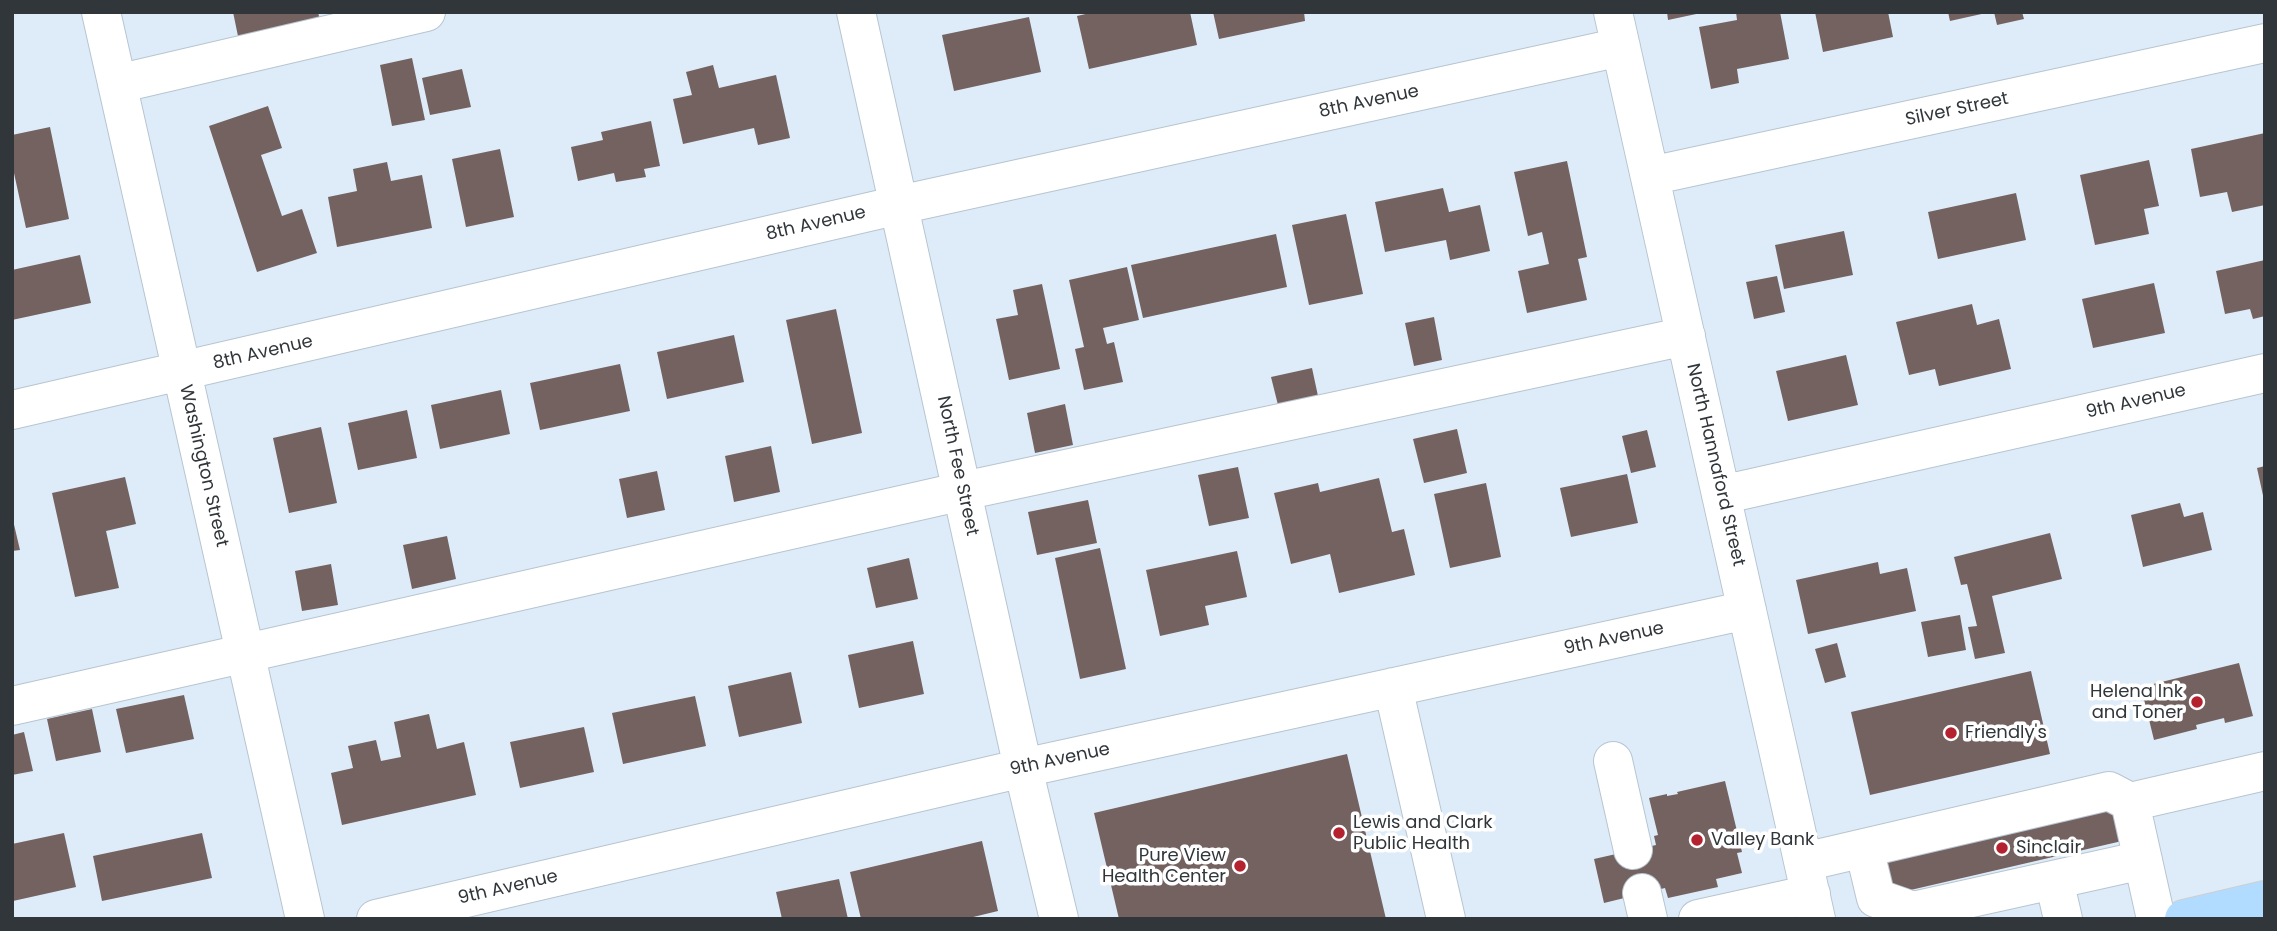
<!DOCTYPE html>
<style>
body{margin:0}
#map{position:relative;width:2277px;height:931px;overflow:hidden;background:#deecf9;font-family:Poppins,sans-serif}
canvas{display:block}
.frame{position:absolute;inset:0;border:14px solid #30363a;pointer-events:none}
</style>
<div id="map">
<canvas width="2277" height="931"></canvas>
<div class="frame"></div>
</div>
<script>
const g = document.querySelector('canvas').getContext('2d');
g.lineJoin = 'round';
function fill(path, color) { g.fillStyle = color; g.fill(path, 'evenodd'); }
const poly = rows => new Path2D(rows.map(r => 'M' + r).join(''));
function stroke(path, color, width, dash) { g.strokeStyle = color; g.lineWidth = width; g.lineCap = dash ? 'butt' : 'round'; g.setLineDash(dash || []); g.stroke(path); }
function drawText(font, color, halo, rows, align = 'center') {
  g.font = font + ' Poppins,sans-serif'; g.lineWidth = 7; g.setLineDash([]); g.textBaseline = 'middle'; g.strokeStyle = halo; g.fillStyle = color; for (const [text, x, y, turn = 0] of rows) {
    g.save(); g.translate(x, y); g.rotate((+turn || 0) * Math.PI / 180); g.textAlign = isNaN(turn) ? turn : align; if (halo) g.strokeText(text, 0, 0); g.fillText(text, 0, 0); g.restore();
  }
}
const building = poly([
 [233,12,318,12,321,24,239,41],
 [1094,12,1190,12,1197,45,1089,69,1077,16],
 [1213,12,1304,12,1305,21,1219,39],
 [1667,12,1701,12,1701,13,1668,20],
 [1736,12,1780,12,1789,59,1737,69,1739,83,1711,89,1699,27,1737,20],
 [1815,12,1888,12,1893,37,1823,52],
 [1948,12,1986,12,1986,13,1950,21],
 [1994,12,2022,12,2024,19,1997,25],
 [1029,17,1041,72,954,91,942,35],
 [412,58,425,120,392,126,380,65],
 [713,65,719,88,776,75,790,138,758,145,754,128,683,144,673,99,692,95,686,72],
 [462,69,471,107,430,115,422,78],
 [268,106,282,148,261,155,282,216,302,209,317,253,257,272,209,126],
 [651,121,660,166,644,169,646,177,616,182,614,173,578,181,571,147,603,140,601,132],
 [50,127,69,219,26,228,12,164,12,135],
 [2265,133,2265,205,2232,212,2227,192,2200,197,2191,149],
 [500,149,514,217,466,227,452,159],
 [2149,160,2159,206,2144,209,2149,234,2095,245,2080,175],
 [1567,161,1587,257,1578,259,1587,300,1527,313,1518,271,1549,264,1542,232,1528,236,1514,172],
 [387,162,391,181,422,175,432,228,337,247,328,197,357,191,353,169],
 [1443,188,1449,212,1480,205,1490,251,1450,260,1446,240,1385,252,1375,202],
 [2016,193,2026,240,1938,259,1928,212],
 [1346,214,1363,294,1309,305,1292,225],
 [1844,231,1853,275,1784,289,1775,245],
 [1276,234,1287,287,1143,318,1131,265],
 [80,255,91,303,12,320,12,270],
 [2265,260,2265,316,2253,319,2250,309,2225,314,2216,271],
 [1127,267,1139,320,1103,328,1107,344,1114,342,1123,382,1084,390,1075,349,1084,347,1069,280],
 [1777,276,1785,312,1754,319,1746,282],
 [2154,283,2165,333,2093,348,2082,299],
 [1042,284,1060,369,1009,380,996,319,1018,315,1013,290],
 [1972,304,1977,325,1999,319,2011,369,1939,386,1935,369,1909,375,1896,322],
 [836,309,862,433,812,444,786,320],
 [1434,317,1442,360,1414,366,1405,323],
 [734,335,744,382,667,399,657,352],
 [1846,355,1858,405,1788,421,1776,371],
 [620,364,630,411,540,430,530,383],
 [1312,368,1318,396,1278,405,1271,377],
 [501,390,510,434,440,449,431,405],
 [1065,404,1073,445,1035,453,1027,413],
 [407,410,417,458,358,470,348,423],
 [321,427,337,503,289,513,273,438],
 [1457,429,1467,473,1424,483,1413,439],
 [1647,430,1656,467,1631,473,1622,436],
 [771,446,780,492,734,502,725,456],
 [2265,466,2265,500,2264,500,2257,468],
 [1238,467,1249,518,1209,526,1198,475],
 [657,471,665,510,627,518,619,479],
 [1627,474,1638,523,1571,537,1560,488],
 [125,477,136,524,106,531,119,588,75,597,52,493],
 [1379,478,1392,532,1404,529,1415,575,1339,593,1330,554,1291,564,1274,493,1318,483,1320,492],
 [1486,483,1501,557,1450,568,1434,494],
 [1088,500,1097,543,1037,555,1028,512],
 [2180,503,2184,517,2203,512,2212,550,2143,567,2131,515],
 [12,516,20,550,12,551],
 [2050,533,2062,579,1992,596,2005,653,1975,659,1968,627,1977,626,1967,584,1961,585,1954,557],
 [447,536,456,579,412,589,403,545],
 [1100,548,1126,669,1080,679,1055,558],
 [1237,551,1247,597,1205,606,1209,625,1160,636,1146,570],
 [909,558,918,599,876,608,867,568],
 [1878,562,1880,574,1907,568,1916,611,1808,634,1796,580],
 [331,564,338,605,302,611,295,571],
 [1960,615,1966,650,1928,657,1921,622],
 [913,641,924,694,859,708,848,655],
 [1837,643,1846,677,1825,683,1815,649],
 [2239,663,2253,716,2225,723,2224,718,2196,725,2197,729,2154,740,2141,687],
 [2031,671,2050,754,1870,795,1851,712],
 [791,672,802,723,739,737,728,686],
 [184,695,194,739,126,753,116,709],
 [695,696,706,746,623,764,612,713],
 [92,709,101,752,56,761,47,719],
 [429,714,437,749,464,742,476,795,342,825,331,773,353,768,348,746,376,740,381,761,401,757,394,722],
 [584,727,594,772,520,788,510,742],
 [24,732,33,771,12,775,12,735],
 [1347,754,1386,919,1119,919,1094,813],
 [1725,781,1742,852,1737,853,1742,873,1716,879,1718,887,1668,898,1665,888,1604,903,1594,859,1656,845,1654,836,1658,835,1649,798,1667,794,1667,796,1678,794,1677,792],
 [2111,805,2122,841,1889,895,1876,860],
 [64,833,76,887,13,901,12,844],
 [202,833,212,878,102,901,93,856],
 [982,841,998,911,965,919,861,919,850,872],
 [839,879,848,919,782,919,776,892]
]);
const minor = poly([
 [101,12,305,919],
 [856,12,1023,768,1059,919],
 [1613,12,1816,919],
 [117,84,426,12],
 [1650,176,2265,43],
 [12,410,899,205,1621,47],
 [1721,495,2265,373],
 [1393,687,1446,919],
 [12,706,963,491,1686,336],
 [1613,761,1633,850],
 [1864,848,1876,898,1913,911,2143,860],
 [1804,862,2109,791,2130,802],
 [2054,880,2063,919],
 [1642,893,1648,919],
 [376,919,1023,768,1747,610],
 [1698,919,1811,894],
 [2156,919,2130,802,2265,771]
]);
const highway = poly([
 [2184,919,2265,900]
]);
const markers = [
 [2197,702,7,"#b4222f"],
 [1951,733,7,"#b4222f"],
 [1339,833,7,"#b4222f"],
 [1697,840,7,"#b4222f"],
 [2002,848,7,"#b4222f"],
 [1240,866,7,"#b4222f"]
];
const streetNames = [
 ["8th Avenue",1369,102,-12],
 ["Silver Street",1957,110,-12],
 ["8th Avenue",816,224,-13],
 ["8th Avenue",263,353,-13],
 ["9th Avenue",2136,402,-13],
 ["North Hannaford Street",1715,465,77],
 ["Washington Street",203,466,77],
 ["North Fee Street",957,466,78],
 ["9th Avenue",1614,639,-12],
 ["9th Avenue",1060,760,-12],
 ["9th Avenue",508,888,-13]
];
const poiNames = [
 ["Helena Ink",2183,692,"right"],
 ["and Toner",2183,713,"right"],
 ["Friendly's",1965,733],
 ["Lewis and Clark",1353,823],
 ["Public Health",1353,844],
 ["Valley Bank",1711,840],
 ["Sinclair",2016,848],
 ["Pure View",1226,856,"right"],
 ["Health Center",1226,877,"right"]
];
fill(building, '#746261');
stroke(minor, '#b7c5d1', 40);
stroke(highway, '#cdcfd0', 40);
stroke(minor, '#fff', 38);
stroke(highway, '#b2dcff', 38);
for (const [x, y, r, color] of markers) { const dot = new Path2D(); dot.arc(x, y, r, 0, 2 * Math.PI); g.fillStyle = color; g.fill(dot); stroke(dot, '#fff', 2.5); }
drawText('18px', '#30363a', '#fff', streetNames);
drawText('18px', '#30363a', '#fff', poiNames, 'left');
</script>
